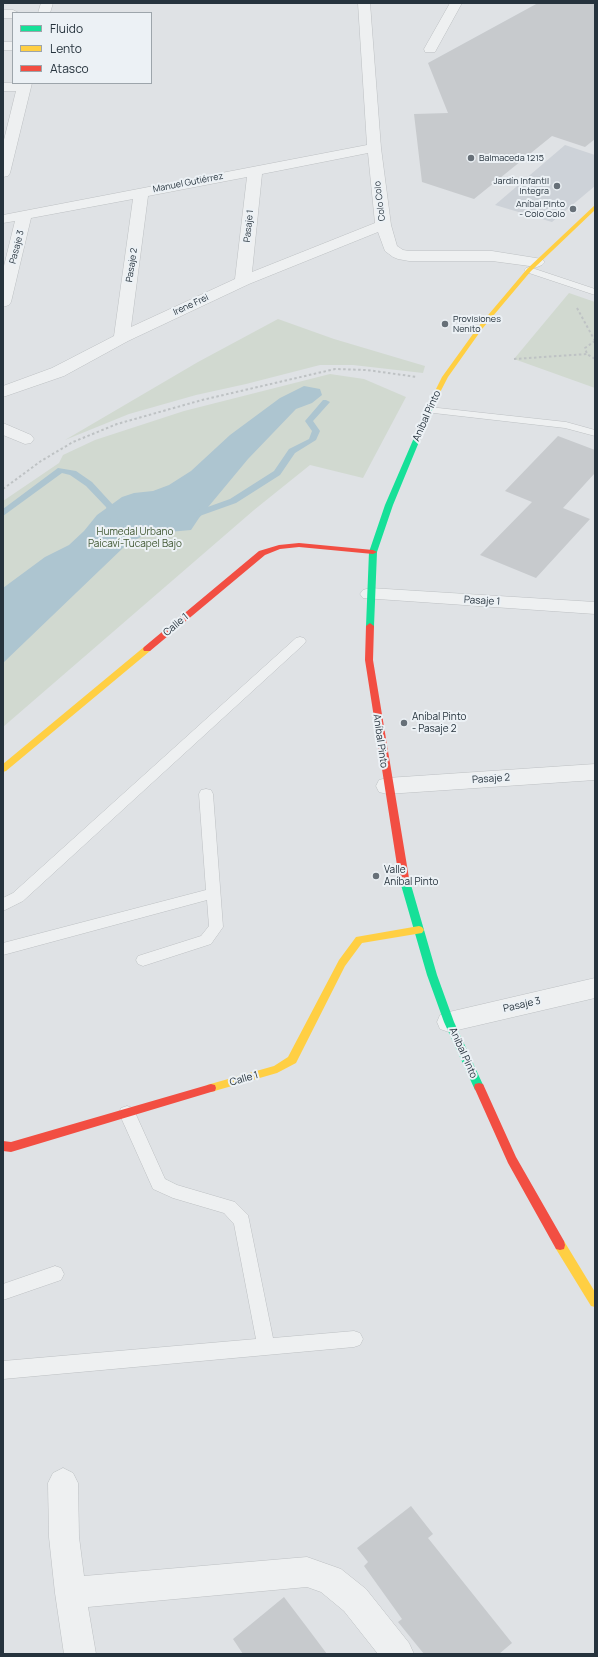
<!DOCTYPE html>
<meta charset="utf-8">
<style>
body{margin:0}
#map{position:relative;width:598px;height:1657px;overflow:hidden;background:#dfe2e5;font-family:Manrope,sans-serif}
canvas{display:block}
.frame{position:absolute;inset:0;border:4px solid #26333d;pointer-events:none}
.legend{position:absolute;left:12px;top:12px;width:140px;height:72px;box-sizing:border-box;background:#ecf1f5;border:1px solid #9da5ab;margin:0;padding:5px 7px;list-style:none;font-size:12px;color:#26333d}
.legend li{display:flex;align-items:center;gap:8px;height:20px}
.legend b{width:20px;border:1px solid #9da5ab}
</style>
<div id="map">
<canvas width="598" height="1657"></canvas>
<div class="frame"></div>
<ul class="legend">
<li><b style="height:5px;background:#16e098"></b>Fluido</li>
<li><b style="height:5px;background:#ffcf43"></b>Lento</li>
<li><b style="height:5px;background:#f24e42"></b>Atasco</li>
</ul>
</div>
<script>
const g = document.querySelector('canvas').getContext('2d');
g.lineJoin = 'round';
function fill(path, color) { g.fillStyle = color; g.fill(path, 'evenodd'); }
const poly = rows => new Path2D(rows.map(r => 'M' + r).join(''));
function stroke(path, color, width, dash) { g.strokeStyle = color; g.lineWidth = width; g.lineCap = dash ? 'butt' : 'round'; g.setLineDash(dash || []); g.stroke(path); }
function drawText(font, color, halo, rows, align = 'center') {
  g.font = font + ' Manrope,sans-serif'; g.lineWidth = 4; g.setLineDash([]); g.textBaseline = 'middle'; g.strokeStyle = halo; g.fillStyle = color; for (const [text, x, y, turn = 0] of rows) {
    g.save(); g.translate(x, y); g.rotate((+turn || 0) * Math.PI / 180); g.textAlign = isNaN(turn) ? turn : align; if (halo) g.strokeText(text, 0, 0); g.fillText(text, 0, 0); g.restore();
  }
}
const built = poly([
 [565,145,595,155,595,186,552,222,495,205]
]);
const green = poly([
 [569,293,595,302,595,388,514,359],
 [278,319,334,339,425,366,423,373,353,365,320,365,246,384,196,395,129,414,65,440,198,362],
 [330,374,364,379,406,397,363,478,310,465,254,510,3,727,3,501,59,463,63,455,95,440,184,411]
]);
const water = poly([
 [304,386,320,389,322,395,312,403,296,409,248,459,199,518,191,530,146,534,125,546,3,663,3,588,45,557,69,545,84,531,97,515,122,497,134,493,153,491,169,485,191,471,230,435,280,398]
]);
const stream = poly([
 [323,400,326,400,330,402,313,421,320,431,316,440,295,453,280,475,236,503,194,518,188,518,188,514,230,499,274,471,289,449,309,439,312,431,305,421,323,400],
 [58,468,76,471,92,482,114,506,118,518,117,520,111,520,106,507,86,486,70,475,62,473,3,516,3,509,58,468]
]);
const building = poly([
 [538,3,595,3,595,139,585,147,552,136,474,199,422,182,414,114,448,113,428,63],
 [558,436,595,450,595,473,563,508,590,519,536,578,480,555,532,502,505,491],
 [411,1506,433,1534,428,1538,512,1643,499,1654,424,1654,398,1622,402,1619,364,1566,368,1562,357,1548],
 [284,1597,309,1630,327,1654,243,1654,233,1639]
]);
const path = poly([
 [577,308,595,341],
 [595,341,585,348,587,354,595,359],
 [514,359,587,354],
 [3,489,41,461,73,442,117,424,202,400,335,369,367,370,417,377]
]);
const lane = poly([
 [529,267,595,289,595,295,526,272,524,270,526,268,529,267],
 [429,407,566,422,595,430,595,436,565,428,425,412,424,410,429,407],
 [300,637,304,638,306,641,304,644,23,901,3,911,3,898,13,893,296,638,300,637],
 [206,789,211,790,213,794,223,927,211,944,143,966,138,964,136,960,138,956,201,936,209,926,207,900,3,955,3,943,206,890,199,794,201,790,206,789],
 [127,1106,133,1108,165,1179,177,1185,235,1202,248,1215,273,1338,354,1331,360,1333,363,1339,360,1345,354,1347,3,1379,3,1361,256,1339,234,1224,224,1213,173,1198,153,1189,119,1113,121,1108,127,1106],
 [55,1266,61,1268,64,1274,61,1280,3,1300,3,1284,55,1266]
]);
const street = poly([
 [41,3,53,3,50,13,38,13,41,3],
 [358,3,370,3,381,148,391,225,397,246,403,250,409,251,492,251,542,259,545,262,542,265,537,267,492,261,409,261,398,259,393,257,385,251,378,232,249,284,128,341,64,376,3,397,3,386,52,368,114,336,133,199,31,218,11,302,9,305,3,307,3,270,15,221,3,223,3,215,367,145,358,3],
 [368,153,375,223,252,272,262,174,368,153],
 [247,177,235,279,131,327,148,196,247,177],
 [450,3,462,3,435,52,425,52,424,49,450,3],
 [3,10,13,10,19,13,13,13,13,18,3,18,3,10],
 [3,42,13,42,13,50,3,50,3,42],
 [3,83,32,83,10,173,8,176,3,177,3,144,16,91,3,91,3,83],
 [3,423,31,435,34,439,31,443,25,444,3,435,3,423],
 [370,588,595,602,595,614,363,598,360,594,363,590,370,588],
 [595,764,595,780,387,794,379,792,376,786,379,780,387,778,595,764],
 [595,978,595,998,449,1032,440,1029,437,1022,440,1015,449,1012,595,978],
 [63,1468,73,1473,78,1483,79,1537,84,1576,307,1557,341,1569,366,1589,409,1643,414,1654,378,1654,344,1611,321,1592,307,1587,88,1607,96,1654,64,1654,55,1593,49,1537,48,1483,53,1473,63,1468]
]);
const fast = poly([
 [432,401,435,403,393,505,377,552,374,626,373,628,367,628,366,626,369,552,385,505,429,403,432,401],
 [404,874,407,876,409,878,437,975,454,1022,484,1087,483,1090,479,1091,475,1090,444,1022,427,975,399,878,401,876,404,874]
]);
const slow = poly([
 [595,205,595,210,531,271,482,329,448,377,434,404,430,404,429,403,442,377,478,327,527,269,595,205],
 [147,646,150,647,151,649,150,651,6,771,3,772,3,764,144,647,147,646],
 [419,926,422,927,424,930,422,933,362,943,345,966,296,1063,277,1073,211,1092,207,1091,206,1088,207,1085,274,1066,288,1057,339,960,356,937,419,926],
 [560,1240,564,1241,595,1292,595,1307,591,1306,556,1249,555,1245,556,1241,560,1240]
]);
const jam = poly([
 [299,543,373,550,377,552,373,554,299,547,280,549,265,555,150,651,144,651,143,649,144,647,259,551,279,545,299,543],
 [370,623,374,626,373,660,409,878,407,880,404,882,401,880,399,878,365,660,366,626,370,623],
 [479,1083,483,1084,516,1157,564,1241,565,1245,564,1249,560,1250,556,1249,508,1163,474,1087,475,1084,479,1083],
 [211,1084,215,1085,216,1088,215,1091,211,1092,11,1152,3,1151,3,1141,11,1142,211,1084]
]);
const markers = [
 [471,158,4,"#677078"],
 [557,186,4,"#677078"],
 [573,209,4,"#677078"],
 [445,324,4,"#677078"],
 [404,723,4,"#677078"],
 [376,876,4,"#677078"]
];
const farPoinames = [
 ["Balmaceda 1215",479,158],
 ["Jardín Infantil",549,181,"right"],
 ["Integra",549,191,"right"],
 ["Aníbal Pinto",565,204,"right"],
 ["- Colo Colo",565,214,"right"],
 ["Provisiones",453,319],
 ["Nenito",453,329]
];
const farStreetnames = [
 ["Manuel Gutiérrez",188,183,-11],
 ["Colo Colo",380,201,-97],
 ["Pasaje 1",249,226,-84],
 ["Pasaje 3",17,247,-76],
 ["Pasaje 2",132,265,-82],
 ["Irene Frei",191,305,-25]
];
const streetNames = [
 ["Aníbal Pinto",427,416,-66],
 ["Pasaje 1",482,601,3],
 ["Calle 1",176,625,-40],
 ["Aníbal Pinto",380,741,82],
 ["Pasaje 2",491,779,-4],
 ["Pasaje 3",522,1005,-13],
 ["Aníbal Pinto",463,1053,66],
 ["Calle 1",244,1079,-16]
];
const parkNames = [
 ["Humedal Urbano",135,532],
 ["Paicaví-Tucapel Bajo",135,544]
];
const poiNames = [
 ["Aníbal Pinto",412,717],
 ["- Pasaje 2",412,729],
 ["Valle",384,870],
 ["Aníbal Pinto",384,882]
];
fill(built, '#cdd2d8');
fill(green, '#d1d9d0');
fill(water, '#adc5d0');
fill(stream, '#adc5d0');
fill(building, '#c7cacd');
stroke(lane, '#bdc0c3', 1);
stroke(street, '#bdc0c3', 1);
stroke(path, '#bec2c4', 2, [2.5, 2.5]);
fill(lane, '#eef0f1');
fill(street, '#eef0f1');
fill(fast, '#16e098');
fill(slow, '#ffcf43');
fill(jam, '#f24e42');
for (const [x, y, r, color] of markers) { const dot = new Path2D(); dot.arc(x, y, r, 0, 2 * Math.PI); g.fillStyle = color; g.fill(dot); stroke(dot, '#ecf1f5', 1.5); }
drawText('9px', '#26333d', '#ecf1f5', farPoinames, 'left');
drawText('9px', '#26333d', '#ecf1f5', farStreetnames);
drawText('10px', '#26333d', '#ecf1f5', streetNames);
drawText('10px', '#425934', '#ecf1f5', parkNames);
drawText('10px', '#26333d', '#ecf1f5', poiNames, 'left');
</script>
